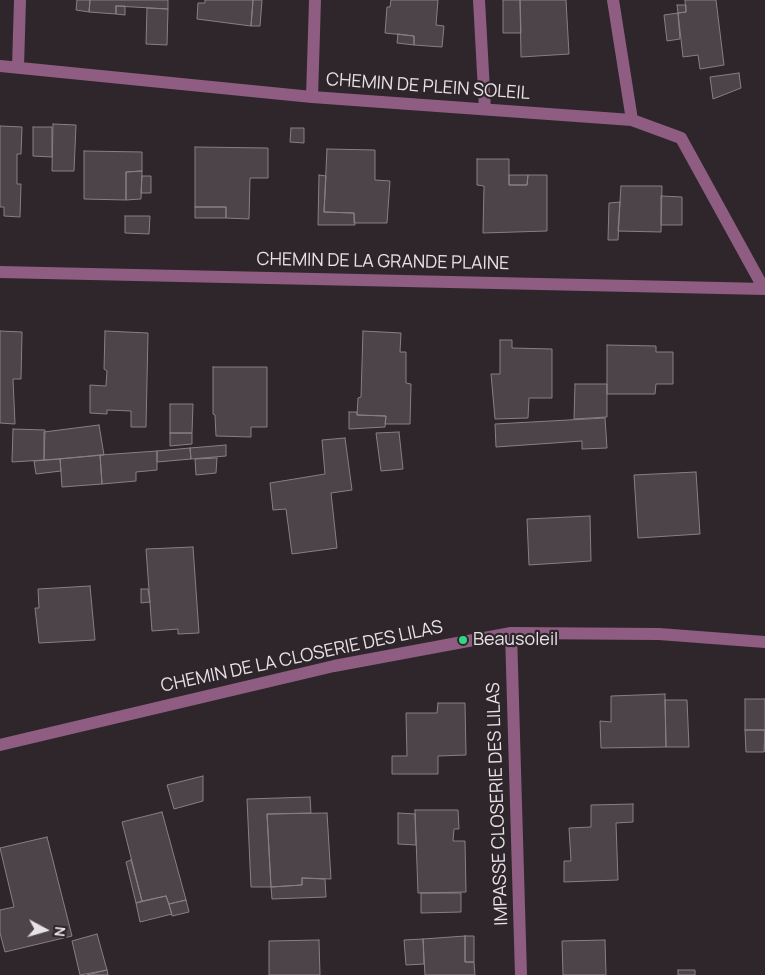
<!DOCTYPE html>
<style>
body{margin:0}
#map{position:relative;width:765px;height:975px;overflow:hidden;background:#2e262b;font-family:Manrope,sans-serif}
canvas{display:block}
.north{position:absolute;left:20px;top:905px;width:50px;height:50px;-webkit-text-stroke:4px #2e262b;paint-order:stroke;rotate:96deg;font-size:14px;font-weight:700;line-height:20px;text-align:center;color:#e7e2e6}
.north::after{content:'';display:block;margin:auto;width:18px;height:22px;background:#e7e2e6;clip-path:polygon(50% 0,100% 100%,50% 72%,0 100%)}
</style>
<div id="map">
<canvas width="765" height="975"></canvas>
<div class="north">N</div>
</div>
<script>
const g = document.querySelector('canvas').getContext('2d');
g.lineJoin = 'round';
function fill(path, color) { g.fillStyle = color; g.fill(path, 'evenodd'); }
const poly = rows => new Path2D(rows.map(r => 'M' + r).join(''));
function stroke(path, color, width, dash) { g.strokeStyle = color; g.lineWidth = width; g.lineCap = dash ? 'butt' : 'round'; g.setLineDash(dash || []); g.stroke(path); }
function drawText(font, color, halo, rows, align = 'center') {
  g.font = font + ' Manrope,sans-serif'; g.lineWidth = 4.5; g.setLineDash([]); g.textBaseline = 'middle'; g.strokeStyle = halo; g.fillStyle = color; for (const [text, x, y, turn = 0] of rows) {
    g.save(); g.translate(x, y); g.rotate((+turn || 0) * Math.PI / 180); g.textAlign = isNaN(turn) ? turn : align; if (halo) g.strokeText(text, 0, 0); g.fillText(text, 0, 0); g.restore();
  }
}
const building = poly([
 [77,0,90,0,89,12,76,10,77,0],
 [90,0,168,0,168,9,116,6,116,14,89,12,90,0],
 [205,0,253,0,251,26,197,19,198,3,205,3,205,0],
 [253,0,262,0,260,26,251,26,253,0],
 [391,0,438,0,436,25,444,26,442,47,414,45,414,36,385,33,387,7,390,7,391,0],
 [503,0,520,0,521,33,503,33,503,0],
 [520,0,566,0,569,54,521,57,520,0],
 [685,0,716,0,724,65,700,69,698,55,683,57,678,13,686,12,685,0],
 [677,5,686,5,686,12,678,13,677,5],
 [116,6,125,6,125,15,116,14,116,6],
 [147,8,168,9,167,45,146,44,147,8],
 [678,13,680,39,667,41,664,15,678,13],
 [398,34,414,36,414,45,397,43,398,34],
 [739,73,741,88,713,99,710,77,739,73],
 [53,124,76,125,74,171,52,171,53,124],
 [0,126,22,127,21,154,17,154,17,184,21,184,20,217,4,216,4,207,0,207,0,126],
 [33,127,52,127,52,157,33,156,33,127],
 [291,128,304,128,304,143,290,142,291,128],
 [195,147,268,148,268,178,250,178,249,219,226,218,226,207,195,207,195,147],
 [327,149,375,150,375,180,390,181,387,223,354,223,354,213,324,212,327,149],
 [84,151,142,152,142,171,126,172,126,200,84,199,84,151],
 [477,159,509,159,509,185,527,185,528,175,547,175,547,231,483,233,484,186,477,185,477,159],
 [142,171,141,199,126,200,126,172,142,171],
 [319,175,326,176,324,212,354,213,355,225,318,225,319,175],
 [509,175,528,175,527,185,509,185,509,175],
 [142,176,151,176,151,193,141,193,142,176],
 [621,186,662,186,661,232,618,231,621,186],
 [661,196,682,197,682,225,661,225,661,196],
 [620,202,618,240,608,240,609,203,620,202],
 [195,207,226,207,226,218,195,218,195,207],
 [125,216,150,216,149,234,125,233,125,216],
 [0,331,22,332,21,379,13,379,15,424,0,423,0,331],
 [105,331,148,333,146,427,131,427,131,411,107,410,107,414,90,413,90,385,106,386,107,371,104,369,105,331],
 [363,331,401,333,400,352,406,352,406,383,411,384,410,424,385,424,386,416,357,415,358,398,361,397,363,331],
 [500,340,512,340,512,348,552,349,552,398,529,398,528,418,495,419,491,374,500,374,500,340],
 [607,345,656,346,656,352,673,352,673,384,656,384,655,394,607,394,607,345],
 [213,367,267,367,267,427,251,427,251,437,216,436,215,415,213,414,213,367],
 [575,384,607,384,607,417,574,419,575,384],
 [170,404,193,404,192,433,170,433,170,404],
 [349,412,357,412,357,415,386,416,385,427,349,429,349,412],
 [605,418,607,448,582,449,582,441,496,447,495,424,605,418],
 [99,425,104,455,44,460,44,432,99,425],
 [13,429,45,430,44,460,12,462,13,429],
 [399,432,403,469,381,471,376,433,399,432],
 [170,433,192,433,192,444,170,446,170,433],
 [345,438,352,490,331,493,337,548,292,554,286,509,273,510,270,483,325,474,322,440,345,438],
 [226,445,226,456,191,459,190,448,226,445],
 [190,448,191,459,157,462,157,451,190,448],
 [157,451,157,470,136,472,136,481,102,484,100,455,157,451],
 [100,455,102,484,62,487,60,459,100,455],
 [217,458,216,473,196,475,195,459,217,458],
 [60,459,61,471,36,474,34,461,60,459],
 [696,472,700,534,638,538,634,475,696,472],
 [590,516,591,561,529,565,527,519,590,516],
 [193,547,199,633,178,634,178,629,152,631,146,549,193,547],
 [90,586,95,640,39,643,35,608,39,608,38,589,90,586],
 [141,589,148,589,150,602,141,603,141,589],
 [665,694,666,747,601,748,600,721,611,722,611,696,665,694],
 [745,699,765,699,765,752,765,730,745,730,745,699],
 [665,700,687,700,689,747,666,747,665,700],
 [438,703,465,703,466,755,438,756,438,774,392,774,392,756,407,756,406,713,437,713,438,703],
 [745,730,765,730,764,752,746,752,745,730],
 [203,776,203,801,174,809,167,785,203,776],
 [310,797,311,813,267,814,271,887,251,887,247,799,310,797],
 [633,804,633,822,616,823,618,880,564,882,564,861,571,861,569,828,591,827,591,805,633,804],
 [415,810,458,810,459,829,454,829,453,841,465,841,466,892,418,893,415,810],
 [162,812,186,900,169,904,166,896,142,901,122,822,162,812],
 [327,813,331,879,302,878,302,885,271,887,267,814,327,813],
 [398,813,415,814,416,845,398,844,398,813],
 [47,837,72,936,5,952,0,933,0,910,14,907,0,848,47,837],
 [131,860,142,901,136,903,126,862,131,860],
 [302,878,325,879,326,897,272,899,271,887,302,885,302,878],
 [421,893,461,893,461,912,421,913,421,893],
 [166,896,172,914,140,922,136,903,166,896],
 [186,900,189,912,172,916,169,904,186,900],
 [97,934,107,970,80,975,72,941,97,934],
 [465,936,474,936,474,962,465,962,465,936],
 [465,936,465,962,474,962,475,975,425,975,423,939,465,936],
 [423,939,424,964,406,965,404,940,423,939],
 [319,940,320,975,269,975,269,941,319,940],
 [605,940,606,975,563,975,562,941,605,940],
 [107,970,108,975,87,975,107,970],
 [678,970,695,970,695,975,678,975,678,970]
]);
const minor = poly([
 [479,0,485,109],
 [613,0,632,120],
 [0,66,312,97,632,120,681,138,763,287],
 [18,67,20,0],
 [312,97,315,0],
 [0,272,765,289],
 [511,633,521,975],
 [0,745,334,666,511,633,659,634,765,642]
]);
const markers = [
 [463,640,5,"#30d883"]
];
const streetNames = [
 ["CHEMIN DE PLEIN SOLEIL",428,87,4],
 ["CHEMIN DE LA GRANDE PLAINE",383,262,1],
 ["CHEMIN DE LA CLOSERIE DES LILAS",302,657,-12],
 ["IMPASSE CLOSERIE DES LILAS",498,804,-92]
];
const poiNames = [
 ["Beausoleil",473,640]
];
fill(building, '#4c4449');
stroke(building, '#887f85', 1);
stroke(minor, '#8f5d82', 12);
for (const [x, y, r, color] of markers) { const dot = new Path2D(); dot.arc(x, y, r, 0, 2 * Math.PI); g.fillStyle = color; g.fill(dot); stroke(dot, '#2e262b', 2); }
drawText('18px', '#e7e2e6', '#2e262b', streetNames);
drawText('18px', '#e7e2e6', '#2e262b', poiNames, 'left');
</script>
